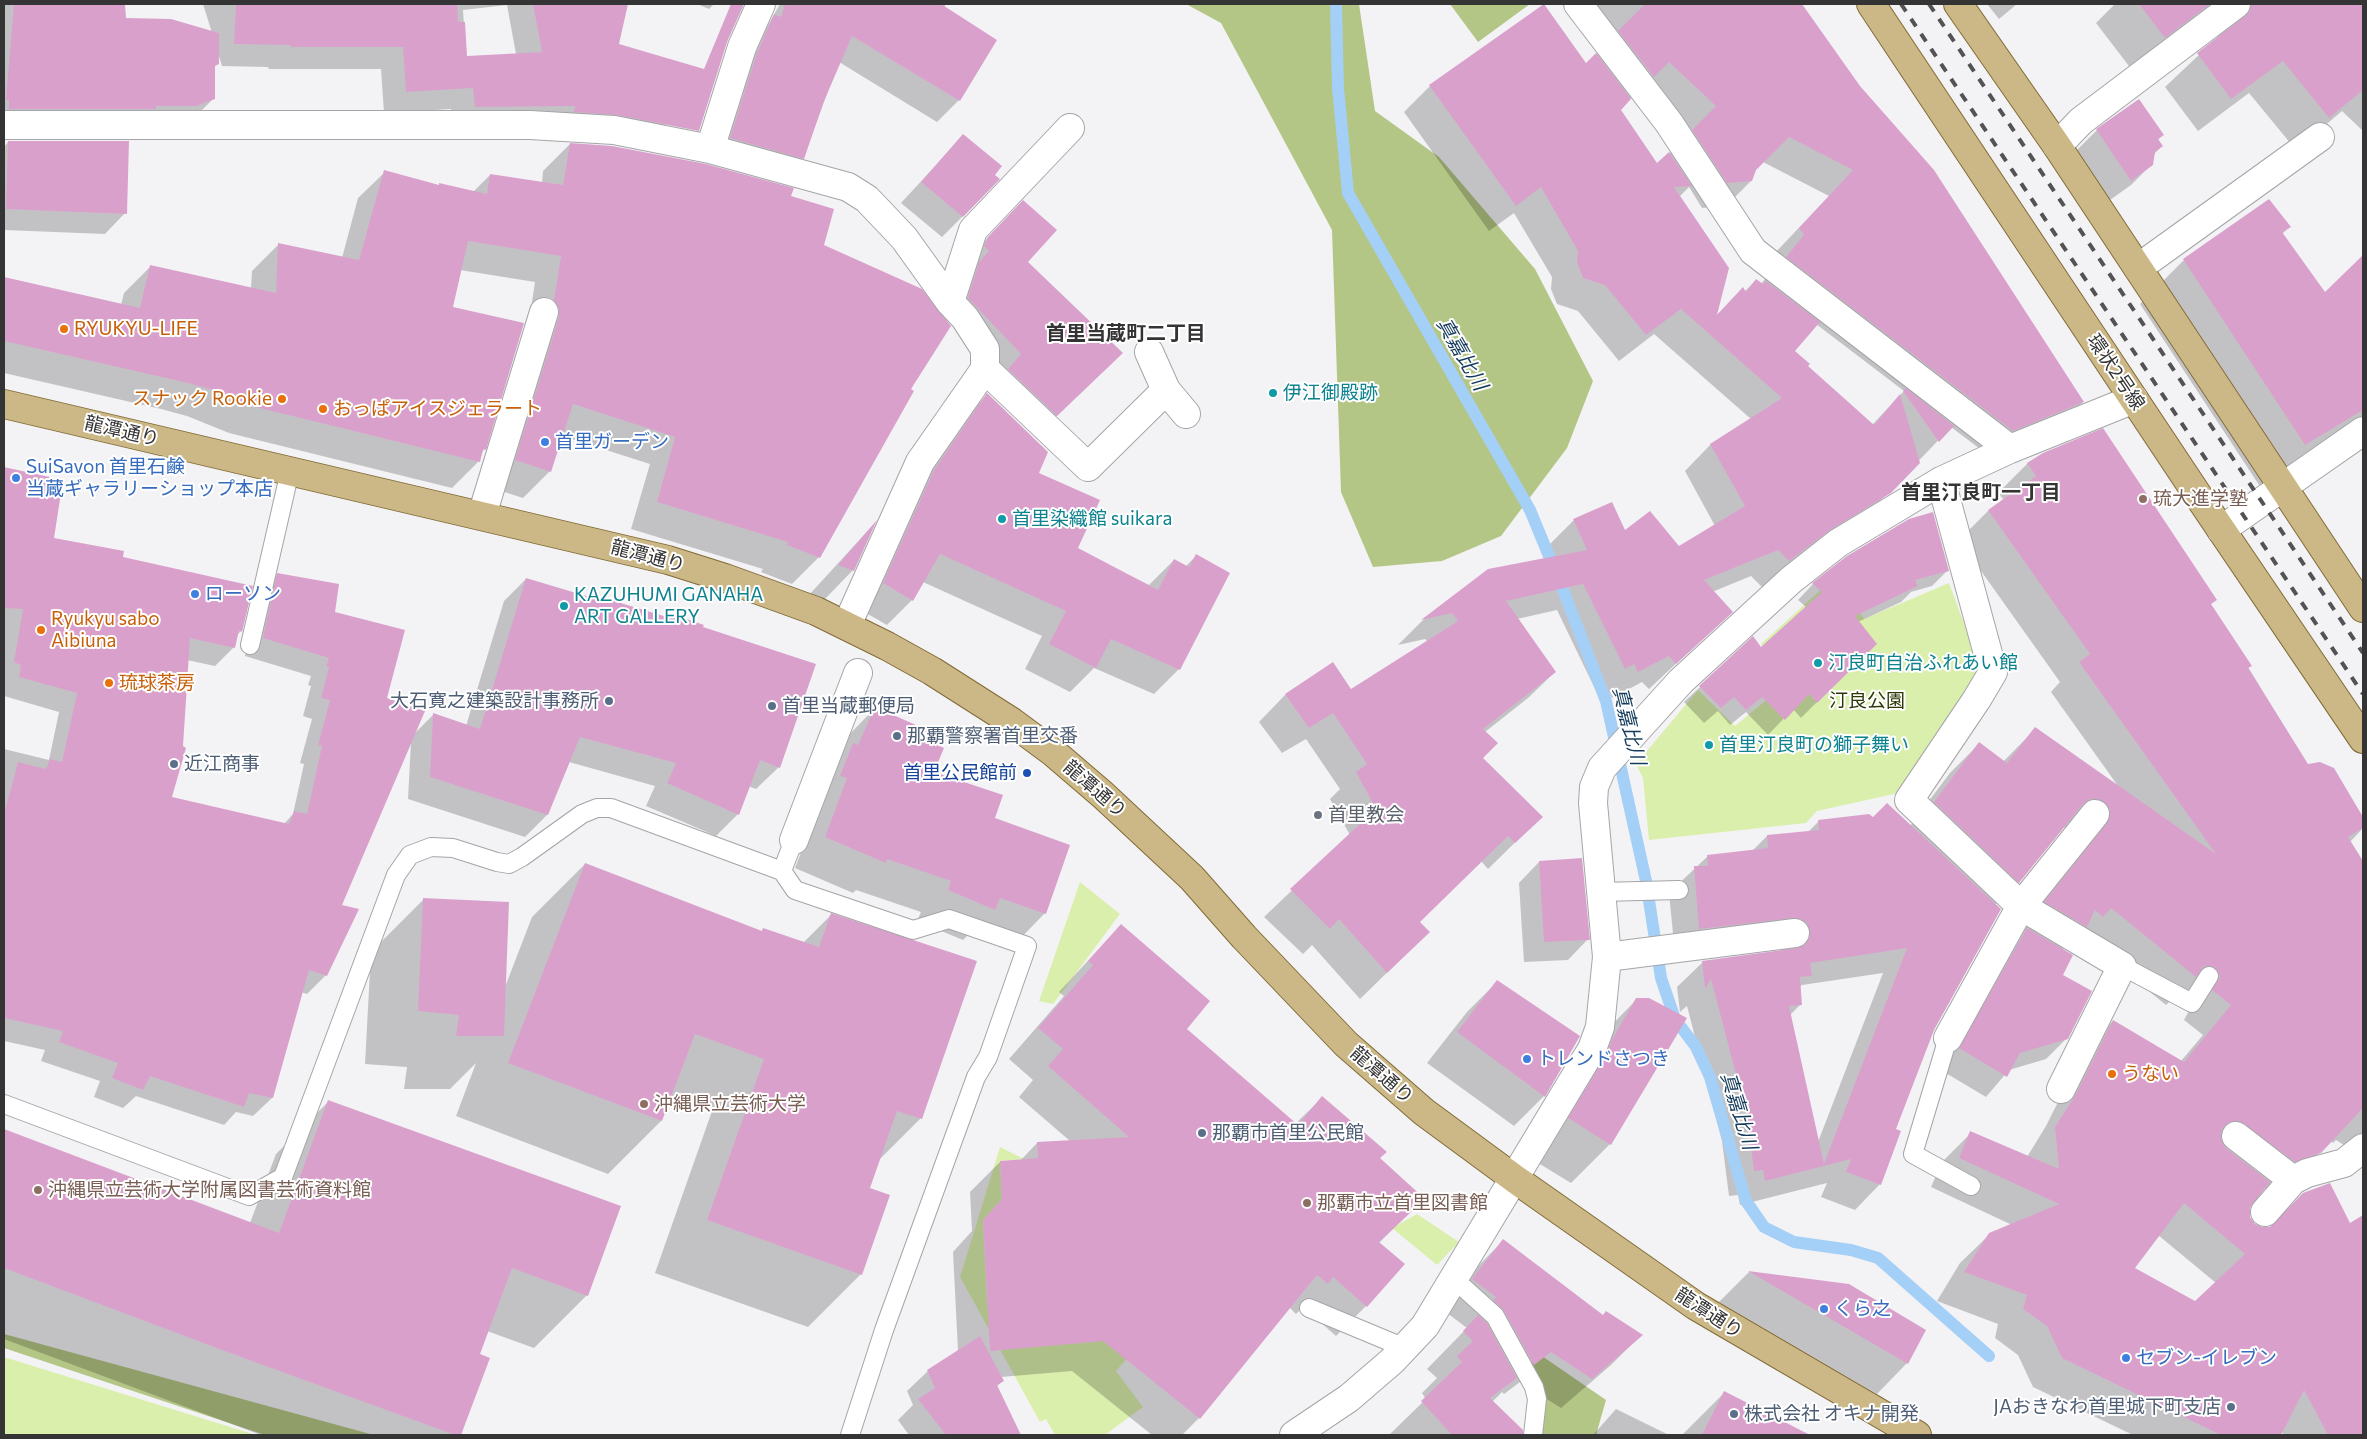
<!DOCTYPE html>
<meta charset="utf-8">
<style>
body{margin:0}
#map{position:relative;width:2367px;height:1439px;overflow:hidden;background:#f3f3f6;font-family:Commissioner,sans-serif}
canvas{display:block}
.frame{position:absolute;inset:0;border:5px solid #343435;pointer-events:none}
</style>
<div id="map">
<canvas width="2367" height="1439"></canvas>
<div class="frame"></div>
</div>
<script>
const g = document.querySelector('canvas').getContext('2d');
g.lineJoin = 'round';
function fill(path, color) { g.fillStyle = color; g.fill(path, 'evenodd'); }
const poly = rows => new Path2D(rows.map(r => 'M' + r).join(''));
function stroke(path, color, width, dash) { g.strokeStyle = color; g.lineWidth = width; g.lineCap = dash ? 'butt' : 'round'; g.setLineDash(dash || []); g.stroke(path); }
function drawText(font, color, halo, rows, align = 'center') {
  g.font = font + ' Commissioner,"Noto Sans JP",sans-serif'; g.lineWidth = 4; g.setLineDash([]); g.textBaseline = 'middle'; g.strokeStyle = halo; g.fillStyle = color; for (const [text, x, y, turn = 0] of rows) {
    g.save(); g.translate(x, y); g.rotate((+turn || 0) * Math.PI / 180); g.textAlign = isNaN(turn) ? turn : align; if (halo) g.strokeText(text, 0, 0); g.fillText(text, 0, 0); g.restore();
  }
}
const green = poly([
 [1837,575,1864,619,1949,583,1972,645,1976,680,1903,792,1817,811,1806,823,1649,840,1643,778,1636,764,1698,690,1735,726,1789,681,1761,644],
 [1080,882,1120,914,1053,1004,1039,1001],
 [1000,1147,1024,1159,1000,1161,1002,1199,983,1220,987,1300,1042,1346,1121,1339,1213,1261,1116,1371,1143,1407,1105,1435,1055,1435,1046,1419,1040,1422,960,1277],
 [1417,1214,1459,1242,1437,1265,1392,1228],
 [4,1357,256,1435,4,1435]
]);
const forest = poly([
 [1186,4,1359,4,1375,111,1439,157,1535,269,1593,381,1567,448,1501,536,1442,561,1373,567,1341,492,1332,230,1221,23],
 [1450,4,1530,4,1478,42],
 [4,1334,374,1435,265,1435,4,1348],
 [1539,1354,1606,1400,1596,1435,1542,1435,1543,1399,1532,1363]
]);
const shadow = poly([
 [4,4,124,4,125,20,212,33,203,4,616,4,620,32,617,45,666,124,643,146,453,129,451,109,384,113,381,69,269,69,268,67,222,66,218,53,218,63,214,67,214,98,190,122,4,132],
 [507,5,516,54,466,57,463,10],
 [697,4,714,4,709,9],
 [780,4,946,4,944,7,959,100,937,122,839,62,803,158,782,180,709,160,732,88],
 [1578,4,1801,4,2083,402,2058,427,1988,455,1951,427,1863,519,1802,556,1762,587,1751,576,1712,592,1731,612,1649,689,1642,682,1612,698,1607,690,1598,695,1557,610,1517,619,1555,672,1528,698,1485,732,1481,759,1541,817,1488,869,1481,861,1418,923,1402,958,1360,999,1312,945,1303,954,1264,917,1350,835,1330,799,1340,789,1306,739,1282,753,1259,722,1285,695,1333,663,1351,691,1428,642,1425,639,1398,645,1422,621,1489,570,1553,558,1548,546,1574,520,1678,548,1715,526,1685,471,1711,444,1751,419,1654,334,1619,361,1578,311,1557,304,1551,289,1552,277,1514,213,1489,231,1404,112,1430,86,1586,65,1612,38],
 [1643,86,1692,132,1657,165,1619,110],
 [1763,162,1829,196,1775,253,1780,260,1761,284,1756,280,1744,292,1742,289,1715,317,1679,197,1689,187,1702,208,1726,206,1751,181,1754,170],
 [1816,324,1904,391,1872,425,1806,366,1794,351],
 [1987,4,2017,4,1999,19],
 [2115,4,2363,4,2363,131,2342,111,2296,150,2249,93,2198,131,2165,87,2219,36,2216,27,2132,70,2096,23],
 [2097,130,2162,135,2158,140,2162,146,2153,155,2152,164,2131,185,2110,200,2077,150],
 [963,136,963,216,942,237,901,203],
 [8,142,125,213,105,234,4,230,4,147],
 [570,144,790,197,822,245,909,390,819,557,792,584,761,572,763,569,631,529,650,464,562,436,550,471,523,498,489,487,528,328,535,282,460,270,452,308,484,449,478,462,452,488,229,433,187,416,161,409,4,373,4,279,121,305,124,293,151,266,251,289,252,271,279,244,342,258,358,198,385,172,438,186,440,184,473,192,490,175,542,183,543,171],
 [1003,222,1026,263,1100,374,1036,436,1002,375,948,319,967,259],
 [2290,227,2282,234,2325,294,2363,257,2363,424,2261,488,2140,304,2184,260],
 [987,395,1037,473,1076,549,1149,585,1174,560,1186,566,1197,555,1179,669,1154,694,1094,668,1070,692,1025,669,1042,636,923,582,912,600,887,625,859,609,909,496,963,419],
 [2044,454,2210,605,2308,765,2333,769,2363,819,2363,828,2350,842,2363,863,2363,1157,2336,1140,2333,1143,2331,1141,2290,1182,2264,1189,2249,1208,2249,1218,2254,1225,2261,1228,2349,1224,2363,1217,2363,1435,2284,1435,2281,1431,2279,1435,2133,1435,2033,1387,2018,1355,1995,1338,1998,1324,1937,1301,1960,1263,1990,1234,2012,1225,1931,1187,1942,1162,1971,1133,2027,1157,2046,1126,2084,1050,2113,1021,2181,1061,2203,1035,2184,1020,2191,1007,2176,995,2166,1005,2082,937,2070,942,2062,950,2062,975,2067,1038,2046,1059,2009,1070,1986,1097,1939,1069,2007,950,2022,934,2017,931,2067,827,2062,828,2018,882,1995,905,1933,1030,1894,1130,1880,1184,1855,1210,1821,1197,1827,1183,1740,1205,1738,1195,1729,1196,1722,1141,1687,1006,1680,1012,1677,987,1703,962,1783,951,1782,948,1675,954,1669,893,1708,856,1752,851,1767,836,1808,832,1819,821,1873,819,1910,826,1950,773,1979,744,2003,762,2036,728,2118,786,2051,692,2060,682,1959,540,1988,511,2004,500,1998,493,2027,464],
 [1883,973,1818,1142,1790,1015,1801,1004,1799,987,1802,985],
 [2158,1235,2216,1283,2196,1302,2133,1268],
 [4,468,62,481,52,539,121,558,241,631,236,636,234,647,215,666,187,660,171,798,284,824,293,814,304,764,300,763,312,719,303,716,311,686,308,685,311,676,245,656,259,593,278,574,333,613,386,699,414,734,433,715,466,726,504,601,526,579,602,602,665,618,669,614,702,628,779,767,756,789,748,786,738,814,716,836,646,806,655,786,569,762,547,815,525,837,408,799,411,742,341,905,326,975,307,994,301,992,272,1098,253,1116,236,1112,224,1125,136,1096,123,1108,94,1097,100,1081,41,1061,45,1050,4,1041,4,749,49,760,59,712,4,696],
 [873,525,853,570,823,601,809,595],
 [1948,570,1932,586,1911,592,1901,602,1858,622,1875,644,1801,718,1793,709,1768,735,1746,712,1730,725,1718,711,1704,723,1684,702,1753,638,1761,649,1806,607,1798,600,1813,584],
 [875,708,926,742,932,772,994,819,1045,913,1014,945,973,930,963,940,917,921,921,912,856,890,853,893,795,868,844,740],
 [1539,862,1588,939,1568,960,1524,962,1519,883],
 [585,864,761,932,764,929,803,943,831,915,976,962,920,1119,878,1161,868,1189,861,1274,808,1327,655,1273,712,1111,670,1097,661,1121,608,1174,456,1116,476,1063,450,1089,404,1089,407,1067,365,1064,371,952,424,899,505,987,532,917],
 [1121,925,1185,1029,1295,1124,1322,1098,1379,1159,1423,1199,1379,1243,1366,1306,1336,1336,1303,1307,1296,1314,1289,1307,1199,1418,1182,1435,1152,1435,1072,1371,1001,1377,1003,1381,996,1387,1020,1435,909,1435,898,1420,913,1405,907,1391,928,1371,958,1351,953,1252,972,1231,970,1192,1000,1162,1020,1161,1037,1143,1070,1141,1019,1097,1033,1080,1009,1059,1064,996,1059,992],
 [1497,982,1544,1096,1514,1126,1427,1063,1467,1012],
 [1637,999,1610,1144,1571,1183,1530,1158,1598,1039],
 [329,1101,587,1295,534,1348,487,1331,479,1354,488,1358,460,1435,261,1435,4,1339,4,1130,250,1223,276,1154],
 [1503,1241,1602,1316,1641,1335,1611,1365,1561,1408,1520,1382,1504,1394,1502,1392,1492,1402,1522,1430,1522,1435,1389,1435,1426,1399,1422,1393,1437,1378,1427,1369,1467,1328,1443,1310,1473,1271],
 [1749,1272,1848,1286,1907,1363,1877,1394,1719,1302],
 [1724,1393,1806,1435,1682,1435],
 [1616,1409,1669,1435,1593,1435]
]);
const stream = poly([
 [1336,4,1338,88,1348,193,1530,510,1563,590,1606,701,1646,881,1661,978,1675,1019,1696,1047,1710,1077,1746,1201,1764,1227,1794,1242,1851,1250,1878,1258,1989,1356]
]);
const building = poly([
 [14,4,125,4,126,18,171,19,219,33,219,64,215,66,215,99,196,106,156,106,156,109,9,109,9,100,6,100],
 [236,4,457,4,458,22,465,22,467,56,542,52,533,4,628,4,619,44,704,69,731,4,744,4,727,42,699,131,617,115,574,112,575,106,475,107,473,88,406,92,403,47,291,47,290,45,234,44],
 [785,4,941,4,997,40,960,101,852,36,824,101,804,159,730,138,757,53,774,14,781,17],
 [1544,4,1586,63,1596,53,1631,99,1621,110,1657,163,1669,152,1692,186,1674,187,1729,268,1717,315,1743,287,1746,292,1756,279,1763,284,1766,281,1820,322,1795,351,1810,364,1808,366,1874,425,1900,394,1920,463,1891,493,1830,530,1789,561,1778,550,1704,580,1733,612,1676,664,1669,656,1638,672,1634,664,1625,669,1583,584,1506,601,1556,672,1483,729,1498,743,1483,758,1543,817,1515,843,1508,836,1420,922,1430,932,1387,973,1339,919,1330,929,1290,889,1376,809,1356,772,1367,764,1333,713,1309,728,1285,694,1333,662,1351,689,1458,621,1452,613,1421,620,1488,569,1587,550,1573,519,1612,502,1625,530,1650,511,1679,546,1745,506,1710,444,1782,398,1681,309,1646,335,1605,285,1583,278,1577,262,1578,251,1541,187,1516,206,1429,85],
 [1645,4,1802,4,1860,86,1934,170,2084,402,2013,431,1786,257,1804,235,1799,228,1853,170,1789,137,1756,170,1752,181,1727,183,1692,130,1716,106,1669,62,1654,77,1618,31],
 [2139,4,2210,4,2165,38],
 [2251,4,2363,4,2363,90,2329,118,2283,61,2231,99,2197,53,2245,16,2250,11],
 [2139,99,2164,135,2158,139,2163,146,2155,152,2153,165,2131,181,2096,129],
 [963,134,1002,166,995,175,1000,179,963,217,921,182],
 [8,141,129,141,127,214,6,209],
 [570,143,612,146,706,164,794,188,791,196,834,209,824,245,922,289,951,326,911,389,914,391,820,558,787,545,788,542,657,502,675,437,573,404,551,472,515,460,559,317,559,308,554,300,561,256,468,241,453,307,524,323,486,450,483,449,480,462,256,407,214,390,188,383,4,341,4,277,140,308,150,265,276,293,278,243,359,260,384,170,439,185,439,183,487,194,490,174,563,185],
 [2269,199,2291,227,2282,232,2325,292,2363,255,2363,410,2305,445,2183,259],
 [1023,200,1057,230,1028,262,1123,353,1057,416,1008,369,1021,354,968,298,979,262,989,251,984,246,988,237],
 [1906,388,1954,426,1939,442,1903,391],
 [987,393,1048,452,1039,473,1100,500,1078,548,1158,590,1174,559,1189,567,1196,554,1230,573,1180,670,1111,639,1096,668,1049,644,1066,611,940,554,913,601,883,583,934,470],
 [2103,428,2217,600,2211,604,2252,666,2248,668,2308,764,2320,762,2334,768,2363,817,2363,828,2348,837,2363,861,2363,1108,2321,1153,2295,1162,2239,1121,2230,1122,2223,1127,2221,1134,2222,1142,2226,1148,2270,1182,2250,1208,2250,1217,2255,1224,2262,1227,2270,1227,2303,1193,2330,1183,2350,1223,2363,1215,2363,1435,2328,1435,2304,1390,2281,1435,2221,1435,2062,1358,2047,1326,2023,1309,2027,1295,1964,1272,1989,1233,2059,1204,1959,1158,1970,1131,2059,1169,2055,1127,2075,1096,2113,1020,2184,1062,2231,1005,2212,990,2220,977,2215,967,2204,966,2196,977,2111,908,2103,917,2095,910,2087,927,2044,902,2107,823,2110,816,2110,809,2104,802,2097,799,2090,799,2083,804,2019,883,1934,802,1979,742,2007,763,2035,727,2216,854,2079,662,2090,654,1988,510,2036,476,2027,463,2043,453],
 [2184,1203,2245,1254,2195,1301,2135,1268],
 [4,467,63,480,54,538,124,551,123,557,253,586,242,632,239,630,235,648,190,638,183,746,186,748,172,797,289,824,294,811,307,814,322,746,318,745,330,700,321,698,329,667,326,666,329,658,263,638,277,573,339,584,335,612,405,630,387,698,425,711,342,905,359,909,327,976,309,970,273,1098,249,1093,244,1107,150,1076,143,1090,112,1078,118,1063,59,1042,63,1031,4,1018,4,814,18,762,46,769,50,759,62,762,77,693,19,677,21,665,14,662,23,609,4,608],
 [1933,512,1949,571,1915,580,1918,586,1855,616,1877,644,1817,703,1809,694,1785,720,1762,697,1746,710,1734,697,1721,708,1699,686,1753,636,1761,647,1822,592,1812,583,1847,556,1909,519],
 [877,520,854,571,838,565],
 [526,578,603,601,604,598,667,617,669,613,704,625,703,627,816,664,780,768,760,760,739,815,667,783,676,763,580,737,548,815,430,777,433,713,480,729],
 [875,707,932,732,928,741,944,748,934,772,1003,795,995,818,1070,845,1046,914,1000,898,995,910,948,890,951,881,887,859,886,863,825,837,847,778,840,776,853,743,858,745],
 [1887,803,2001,909,1934,1030,1896,1129,1901,1131,1881,1185,1846,1172,1851,1159,1765,1181,1763,1170,1754,1171,1747,1116,1711,979,1705,989,1702,961,1797,948,1805,945,1809,939,1810,931,1807,923,1801,919,1794,918,1699,929,1694,866,1708,866,1707,855,1768,848,1767,835,1819,830,1818,820,1869,814,1873,817],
 [1907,948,1824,1164,1789,1006,1802,1005,1800,977,1812,976,1810,963],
 [1582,858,1590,940,1544,942,1539,861],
 [585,863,762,931,763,928,819,947,831,913,977,961,922,1119,897,1111,870,1188,890,1195,862,1275,707,1220,764,1059,695,1034,662,1121,508,1063],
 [423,898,509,902,504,1036,456,1036,459,1015,418,1011],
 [1121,924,1210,1001,1187,1029,1298,1125,1322,1096,1387,1152,1380,1158,1425,1199,1379,1242,1405,1264,1367,1307,1333,1277,1328,1284,1317,1275,1200,1419,1103,1341,990,1351,983,1220,1002,1199,1000,1161,1038,1158,1037,1142,1129,1137,1048,1066,1063,1049,1038,1028,1093,965,1088,961],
 [2027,928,2073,955,2063,975,2092,991,2068,1039,2020,1053,2007,1077,1959,1048],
 [1497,980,1580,1036,1545,1097,1457,1032],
 [1636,998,1649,998,1687,1018,1611,1145,1568,1118,1605,1057,1613,1038],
 [328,1100,621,1206,588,1296,512,1268,480,1354,490,1358,461,1435,455,1435,222,1350,4,1268,4,1129,279,1233],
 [1503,1239,1603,1315,1606,1311,1643,1335,1592,1379,1551,1352,1534,1365,1504,1311,1493,1300,1496,1297,1472,1279],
 [1748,1271,1849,1284,1926,1330,1908,1364],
 [1478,1315,1487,1323,1517,1378,1490,1398,1523,1430,1523,1435,1452,1435,1421,1401,1462,1362,1457,1356,1473,1341,1463,1331],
 [980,1336,1004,1381,997,1385,1021,1435,946,1435,918,1399,935,1388,927,1370],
 [1724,1391,1810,1435,1702,1435]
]);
const service = poly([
 [250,645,290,471],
 [782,871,794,840],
 [1601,892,1679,890],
 [2122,966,2192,1003,2209,976],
 [1948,1038,1913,1154,1971,1186],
 [4,1104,249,1196,283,1177,396,875,410,855,431,847,453,848,497,862,509,864,522,857,582,814,597,808,611,808,782,871,795,890,913,930,949,919,1027,946,988,1057,976,1077,884,1330,850,1435],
 [1454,1279,1495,1316,1534,1387,1537,1399,1533,1435],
 [1309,1308,1405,1348]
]);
const minor = poly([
 [1578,4,1669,123,1753,251,2010,449],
 [4,125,530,125,614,130,710,149,848,187,867,199,904,238,950,302,965,318,985,349,985,369,920,462,847,625],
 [2057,146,2081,121,2236,4],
 [710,149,742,47,761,4],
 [2138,268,2320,137],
 [950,302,973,230,1070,128],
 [1149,352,1166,390],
 [985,369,1088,467,1166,390,1186,414],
 [1941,481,1993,672,1977,699,1909,800,2021,906,2122,966,2061,1089],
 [482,515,544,312],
 [794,840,858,673],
 [1607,957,1795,933],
 [1948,1038,2021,906,2095,814],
 [2236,1136,2293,1180,2307,1173,2344,1163,2363,1148],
 [2265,1212,2293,1180],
 [1294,1435,1349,1398,1392,1361,1425,1326,1592,1049,1600,1027,1607,957,1593,803,1594,787,1602,768,1681,681,1791,580,1838,543,1941,481,2010,449,2134,399]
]);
const tertiary = poly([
 [2221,530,2363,431]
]);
const primary = poly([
 [1871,4,2199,497,2363,739],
 [1958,4,2057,146,2363,608],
 [4,404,668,560,725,578,816,611,887,646,932,671,1012,722,1054,753,1103,795,1192,878,1244,937,1346,1044,1424,1112,1515,1179,1696,1306,1917,1435]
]);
const rail = poly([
 [1901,4,2363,694],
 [1929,4,2363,653]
]);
const markers = [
 [64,329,5,"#e8710a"],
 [1273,393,5,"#0f9aa8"],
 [282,399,5,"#e8710a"],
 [323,409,5,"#e8710a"],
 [545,442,5,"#3f7fe0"],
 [16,478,5,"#3f7fe0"],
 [2143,499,5,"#8d6e63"],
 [1002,519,5,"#0f9aa8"],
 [195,594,5,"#3f7fe0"],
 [564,606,5,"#0f9aa8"],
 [41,630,5,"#e8710a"],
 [1818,663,5,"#0f9aa8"],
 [109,683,5,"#e8710a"],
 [609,701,5,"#5c6f8a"],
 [772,706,5,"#5c6f8a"],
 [897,736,5,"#5c6f8a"],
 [1709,745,5,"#0f9aa8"],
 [174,764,5,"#5c6f8a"],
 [1027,773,5,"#1a4fb4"],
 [1318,815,5,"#6b7280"],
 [1527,1059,5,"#3f7fe0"],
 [2112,1074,5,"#e8710a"],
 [644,1104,5,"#8d6e63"],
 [1202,1133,5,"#5c6f8a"],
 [38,1190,5,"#8d6e63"],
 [1307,1203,5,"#8d6e63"],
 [1824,1309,5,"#3f7fe0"],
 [2126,1358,5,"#3f7fe0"],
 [2231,1407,5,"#5c6f8a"],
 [1734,1414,5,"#5c6f8a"]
];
const foodNames = [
 ["RYUKYU-LIFE",74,329],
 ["スナック Rookie",272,399,"right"],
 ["おっぱアイスジェラート",333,409],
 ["Ryukyu sabo",51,619],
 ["Aibiuna",51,641],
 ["琉球茶房",119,683],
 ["うない",2122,1074]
];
const streetNames = [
 ["環状2号線",2116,372,56],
 ["龍潭通り",122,431,13],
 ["龍潭通り",648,556,15],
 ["龍潭通り",1095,789,41],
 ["龍潭通り",1382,1075,41],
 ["龍潭通り",1709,1313,33]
];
const cultureNames = [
 ["伊江御殿跡",1283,393],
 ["首里染織館 suikara",1012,519],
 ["KAZUHUMI GANAHA",574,595],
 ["ART GALLERY",574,617],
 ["汀良町自治ふれあい館",1828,663],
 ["首里汀良町の獅子舞い",1719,745]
];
const shopNames = [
 ["首里ガーデン",555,442],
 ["SuiSavon 首里石鹸",26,467],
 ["当蔵ギャラリーショップ本店",26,489],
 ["ローソン",205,594],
 ["トレンドさつき",1537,1059],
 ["くら之",1834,1309],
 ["セブン-イレブン",2136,1358]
];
const educationNames = [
 ["琉大進学塾",2153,499],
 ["沖縄県立芸術大学",654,1104],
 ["沖縄県立芸術大学附属図書芸術資料館",48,1190],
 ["那覇市立首里図書館",1317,1203]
];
const serviceNames = [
 ["大石寛之建築設計事務所",599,701,"right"],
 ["首里当蔵郵便局",782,706],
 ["那覇警察署首里交番",907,736],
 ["近江商事",184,764],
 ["那覇市首里公民館",1212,1133],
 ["JAおきなわ首里城下町支店",2221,1407,"right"],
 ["株式会社 オキナ開発",1744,1414]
];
const parkNames = [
 ["汀良公園",1867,701]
];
const transitNames = [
 ["首里公民館前",1017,773]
];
const worshipNames = [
 ["首里教会",1328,815]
];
const neighbourhoodNames = [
 ["首里当蔵町二丁目",1126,333],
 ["首里汀良町一丁目",1981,492]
];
const waterNames = [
 ["真嘉比川",1462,354,60],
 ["真嘉比川",1629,726,76],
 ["真嘉比川",1739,1111,73]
];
fill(green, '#dbefad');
fill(forest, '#b4c685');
fill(shadow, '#0003');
stroke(stream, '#a4cff6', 12);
fill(building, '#daa0cc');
stroke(service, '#a5a5a8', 20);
stroke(minor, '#a5a5a8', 30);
stroke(tertiary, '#a5a5a8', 30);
stroke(primary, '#816b36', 30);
stroke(service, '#fff', 18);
stroke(minor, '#fff', 28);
stroke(tertiary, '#fff', 28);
stroke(primary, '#ccb886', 28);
stroke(rail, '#535355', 4, [9, 9]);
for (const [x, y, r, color] of markers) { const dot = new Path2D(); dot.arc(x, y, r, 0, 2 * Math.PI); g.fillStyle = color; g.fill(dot); stroke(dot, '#fff', 2); }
drawText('19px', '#c56008', '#fff', foodNames, 'left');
drawText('19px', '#343435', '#fff', streetNames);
drawText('19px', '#0d838f', '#fff', cultureNames, 'left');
drawText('19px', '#366cbe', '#fff', shopNames, 'left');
drawText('19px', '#785e54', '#fff', educationNames, 'left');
drawText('19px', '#4e5e75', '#fff', serviceNames, 'left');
drawText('19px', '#2d3806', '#fff', parkNames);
drawText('19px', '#164399', '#fff', transitNames, 'right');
drawText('19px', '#5b616d', '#fff', worshipNames, 'left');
drawText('bold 20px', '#343435', '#fff', neighbourhoodNames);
drawText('italic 20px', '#143b5b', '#fff', waterNames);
</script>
